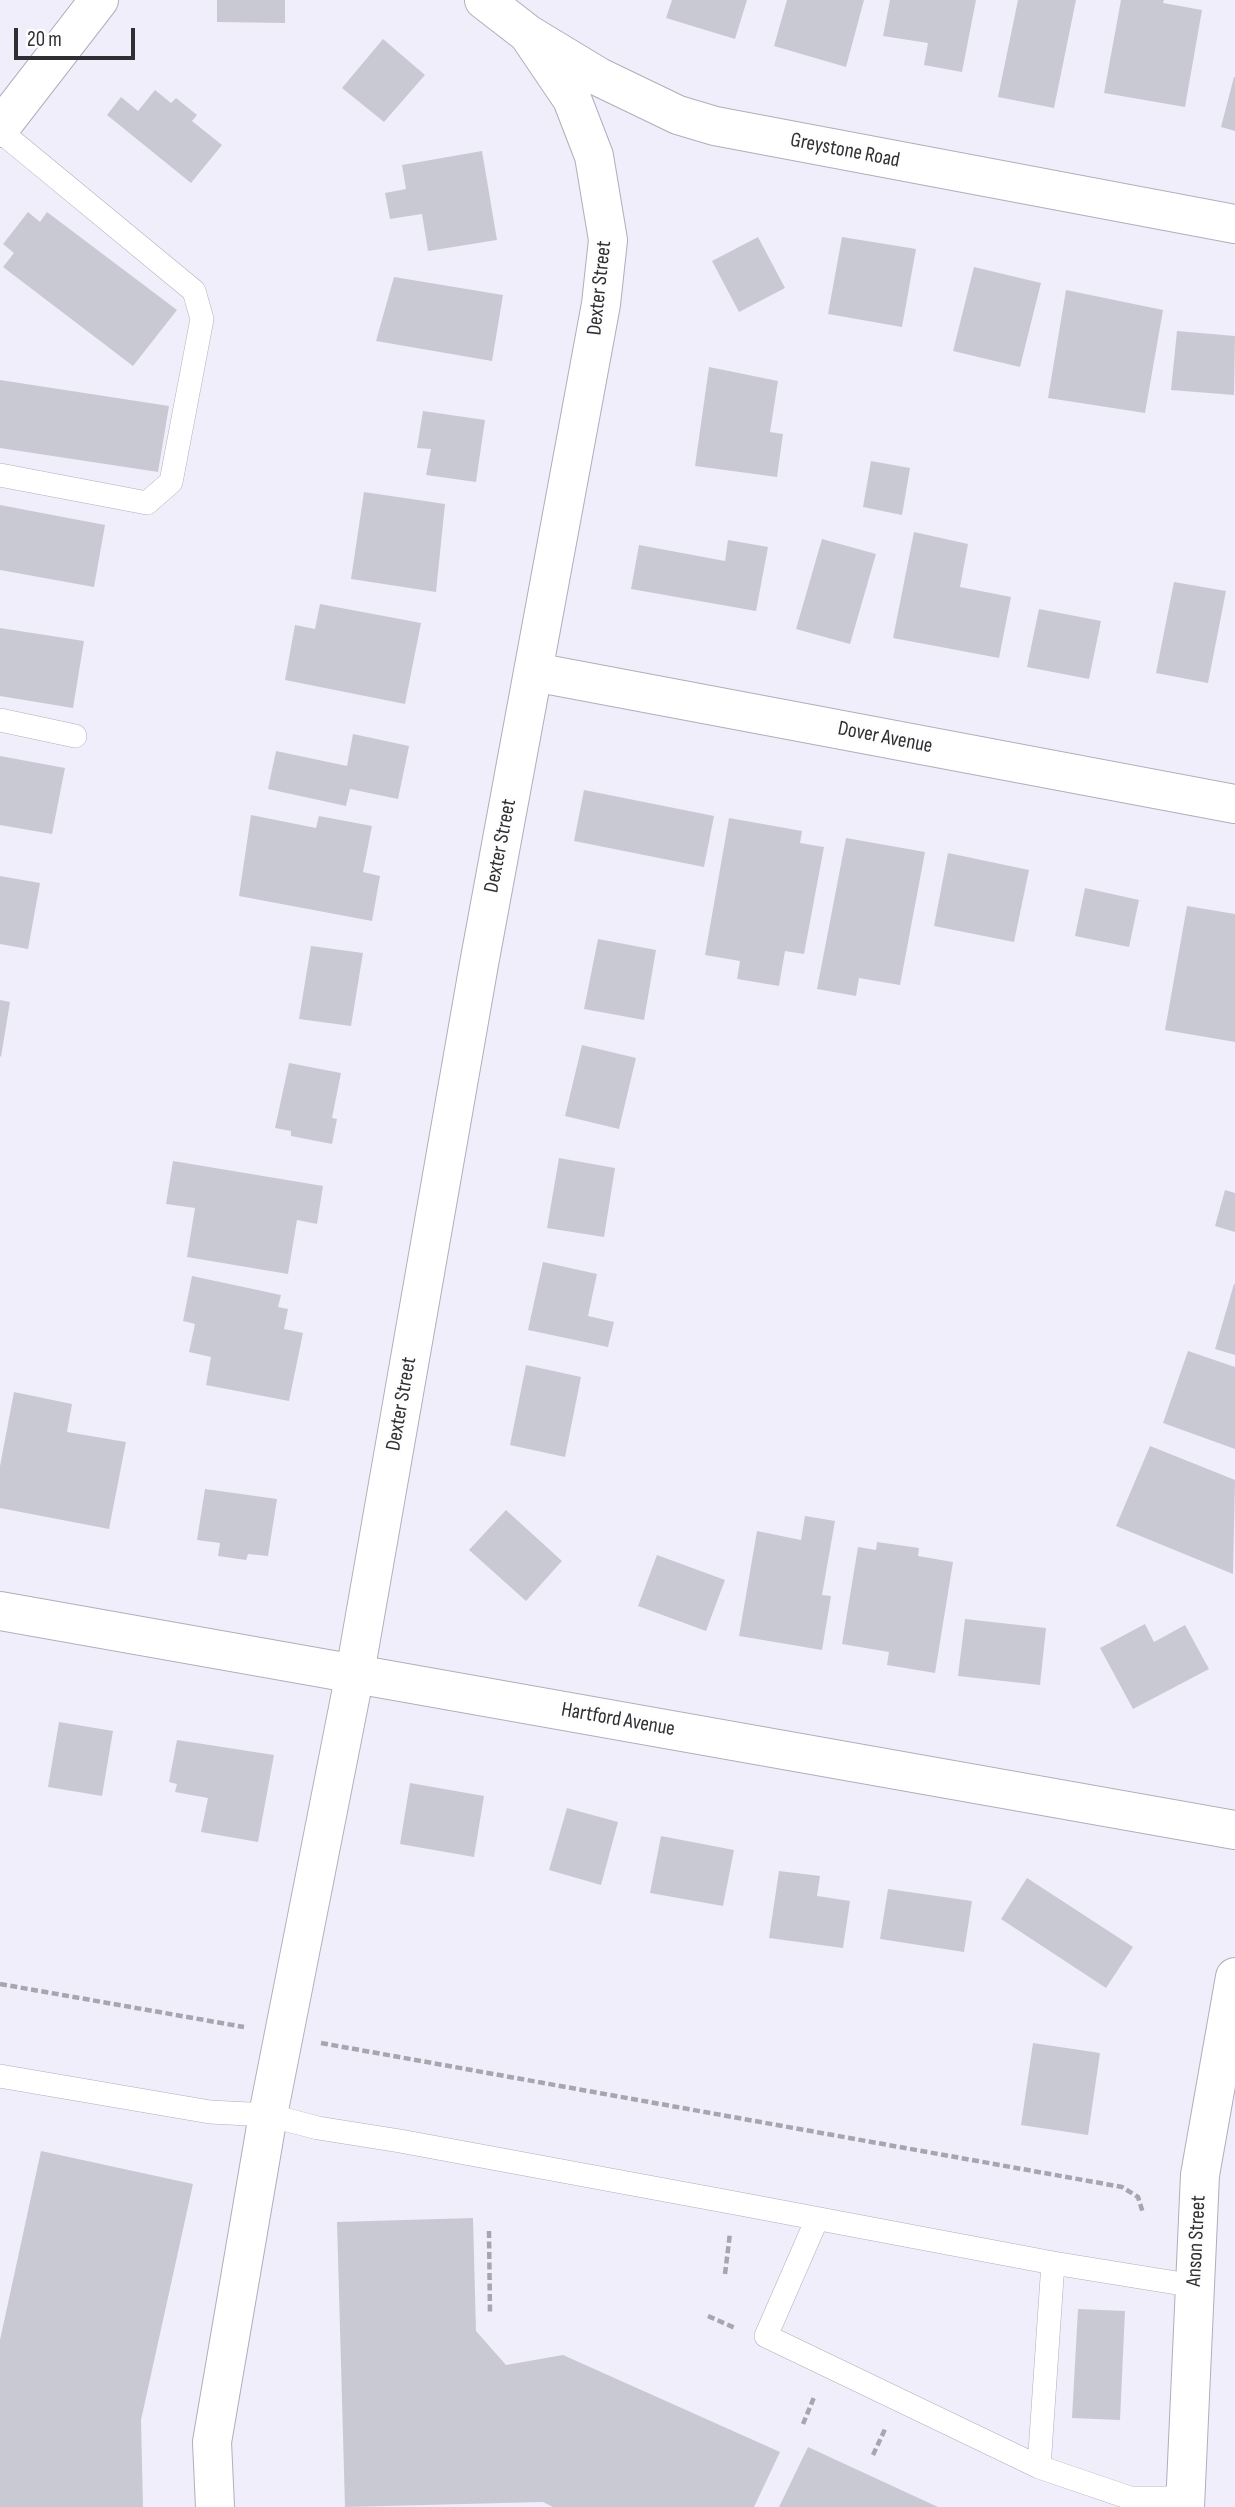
<!DOCTYPE html>
<style>
body{margin:0}
#map{position:relative;width:1235px;height:2507px;overflow:hidden;background:#f0eefa;font-family:"Sofia Sans Condensed",sans-serif}
canvas{display:block}
.scale{position:absolute;left:14px;top:28px;width:121px;height:32px;box-sizing:border-box;border:4px solid #2f2f33;border-top:0;padding-left:9px;font-size:21px;line-height:24px;white-space:nowrap;color:#2f2f33;-webkit-text-stroke:5px #fdfdfd;paint-order:stroke}
</style>
<div id="map">
<canvas width="1235" height="2507"></canvas>
<div class="scale">20 m</div>
</div>
<script>
const g = document.querySelector('canvas').getContext('2d');
g.lineJoin = 'round';
function fill(path, color) { g.fillStyle = color; g.fill(path, 'evenodd'); }
const poly = rows => new Path2D(rows.map(r => 'M' + r).join(''));
function stroke(path, color, width, dash) { g.strokeStyle = color; g.lineWidth = width; g.lineCap = dash ? 'butt' : 'round'; g.setLineDash(dash || []); g.stroke(path); }
function drawText(font, color, halo, rows, align = 'center') {
  g.font = font + ' "Sofia Sans Condensed",sans-serif'; g.lineWidth = 5; g.setLineDash([]); g.textBaseline = 'middle'; g.strokeStyle = halo; g.fillStyle = color; for (const [text, x, y, turn = 0] of rows) {
    g.save(); g.translate(x, y); g.rotate((+turn || 0) * Math.PI / 180); g.textAlign = isNaN(turn) ? turn : align; if (halo) g.strokeText(text, 0, 0); g.fillText(text, 0, 0); g.restore();
  }
}
const building = poly([
 [217,0,285,0,285,23,217,22],
 [672,0,747,0,735,39,666,18],
 [787,0,864,0,846,67,774,46],
 [890,0,976,0,962,72,924,65,928,43,883,36],
 [1018,0,1076,0,1054,108,998,97],
 [1121,0,1164,0,1163,3,1202,10,1185,107,1104,93],
 [383,39,425,75,384,122,342,88],
 [1234,77,1235,77,1235,131,1221,127],
 [155,90,171,103,176,98,197,115,192,121,222,145,191,183,107,115,121,97,138,111],
 [482,151,497,240,428,251,422,214,390,219,385,193,406,189,402,165],
 [28,212,40,222,47,212,177,310,133,366,3,267,14,253,3,244],
 [758,237,785,288,739,312,712,261],
 [842,237,916,249,902,327,828,314],
 [974,267,1041,283,1020,367,953,351],
 [394,277,503,295,492,361,376,341],
 [1066,290,1163,310,1145,413,1048,398],
 [1177,331,1235,336,1234,395,1171,390],
 [709,367,778,381,770,432,783,434,777,477,695,466],
 [0,380,169,406,158,472,0,448],
 [423,411,485,420,476,482,426,475,431,449,417,448],
 [871,461,910,468,902,515,863,507],
 [364,492,445,504,436,592,351,579],
 [0,505,105,525,94,587,0,570],
 [914,532,968,544,960,587,1011,597,999,658,893,638],
 [822,539,876,554,850,644,796,629],
 [728,540,768,547,756,611,631,589,639,545,725,561],
 [1174,582,1226,591,1208,683,1156,673],
 [320,604,421,623,405,704,285,680,295,625,315,629],
 [1039,609,1101,621,1089,679,1027,667],
 [0,628,84,641,73,708,0,696],
 [353,734,409,746,398,799,350,789,346,806,268,789,276,751,347,766],
 [0,756,65,768,52,834,0,825],
 [584,790,714,816,704,867,574,841],
 [251,815,316,828,319,816,372,826,363,872,380,876,372,921,239,896],
 [729,818,802,831,800,843,824,847,804,954,785,951,779,986,737,979,740,961,705,955],
 [846,838,925,852,900,985,859,978,856,996,817,989],
 [948,853,1029,870,1014,942,934,926],
 [0,876,40,883,28,949,0,944],
 [1085,888,1139,900,1129,947,1075,936],
 [1187,906,1235,914,1235,1042,1165,1030],
 [598,939,656,950,644,1020,584,1009],
 [311,946,363,953,351,1026,299,1019],
 [0,1000,10,1002,1,1057,0,1056],
 [582,1045,636,1058,619,1129,565,1116],
 [289,1063,341,1073,332,1118,337,1119,332,1144,291,1136,291,1131,275,1128],
 [559,1158,615,1168,604,1237,547,1228],
 [173,1161,323,1186,317,1224,297,1220,288,1274,187,1257,195,1208,166,1204],
 [1225,1190,1235,1193,1235,1232,1215,1226],
 [543,1262,597,1274,588,1316,614,1322,608,1347,528,1330],
 [192,1276,281,1295,278,1307,288,1309,284,1329,303,1333,289,1401,206,1385,211,1357,189,1352,195,1324,183,1321],
 [1234,1284,1235,1284,1235,1355,1215,1349],
 [1188,1351,1235,1367,1235,1449,1163,1423],
 [526,1365,581,1377,565,1457,510,1445],
 [14,1392,72,1404,67,1432,126,1442,109,1529,0,1508,0,1466],
 [1150,1446,1235,1480,1233,1574,1116,1526],
 [205,1489,277,1499,268,1556,248,1554,246,1560,218,1556,220,1543,197,1540],
 [506,1510,562,1561,526,1601,469,1550],
 [805,1516,835,1521,822,1595,831,1596,822,1650,739,1636,757,1531,801,1540],
 [877,1542,919,1548,918,1556,953,1562,935,1673,887,1665,889,1652,842,1644,858,1547,876,1550],
 [657,1555,725,1580,706,1631,638,1606],
 [965,1619,1046,1628,1040,1685,958,1676],
 [1145,1624,1154,1642,1185,1625,1209,1669,1133,1709,1100,1648],
 [59,1722,113,1731,102,1796,48,1787],
 [177,1740,274,1755,258,1842,201,1832,208,1798,175,1792,177,1784,169,1782],
 [410,1783,484,1796,474,1857,400,1844],
 [567,1808,618,1822,601,1885,549,1870],
 [661,1836,734,1850,723,1906,650,1893],
 [779,1871,820,1876,817,1896,850,1901,843,1948,769,1938],
 [1027,1878,1133,1947,1106,1988,1001,1919],
 [888,1889,972,1901,964,1952,880,1939],
 [1033,2043,1100,2053,1088,2135,1021,2125],
 [41,2151,193,2184,141,2420,143,2507,0,2507,0,2340],
 [473,2218,476,2331,506,2365,563,2355,780,2452,754,2507,553,2507,543,2502,345,2507,337,2222],
 [1078,2309,1125,2311,1120,2420,1072,2418],
 [808,2447,938,2507,779,2507]
]);
const path = poly([
 [0,1984,244,2027],
 [321,2043,1122,2187,1138,2197,1143,2213],
 [489,2231,490,2315],
 [725,2274,730,2233],
 [708,2316,735,2328],
 [803,2424,815,2395],
 [873,2455,886,2427]
]);
const lane = poly([
 [0,131,194,291,202,319,171,482,147,503,0,475],
 [0,720,75,736],
 [0,2076,210,2112,268,2115,318,2128,400,2141,735,2203,1053,2263,1039,2467,766,2336,817,2219],
 [1053,2263,1195,2286],
 [1039,2467,1130,2498,1186,2498]
]);
const street = poly([
 [484,0,528,34,599,77,678,115,715,126,1235,224],
 [0,128,99,0],
 [534,672,1235,804],
 [0,1611,1235,1830],
 [215,2507,212,2442,268,2115,355,1673,479,964,601,304,608,240,594,156,572,99,528,34],
 [1185,2507,1200,2175,1235,1977]
]);
const streetNames = [
 ["Greystone Road",845,151,11],
 ["Dexter Street",600,288,-84],
 ["Dover Avenue",885,738,11],
 ["Dexter Street",501,846,-79],
 ["Dexter Street",402,1404,-80],
 ["Hartford Avenue",618,1720,10],
 ["Anson Street",1197,2241,-87]
];
fill(building, '#c9c9d4');
stroke(lane, '#b1aeba', 24);
stroke(street, '#b1aeba', 40);
stroke(path, '#a7a6af', 4.5, [7, 3.5]);
stroke(lane, '#fff', 23);
stroke(street, '#fff', 38);
drawText('21px', '#2f2f33', '#fdfdfd', streetNames);
</script>
